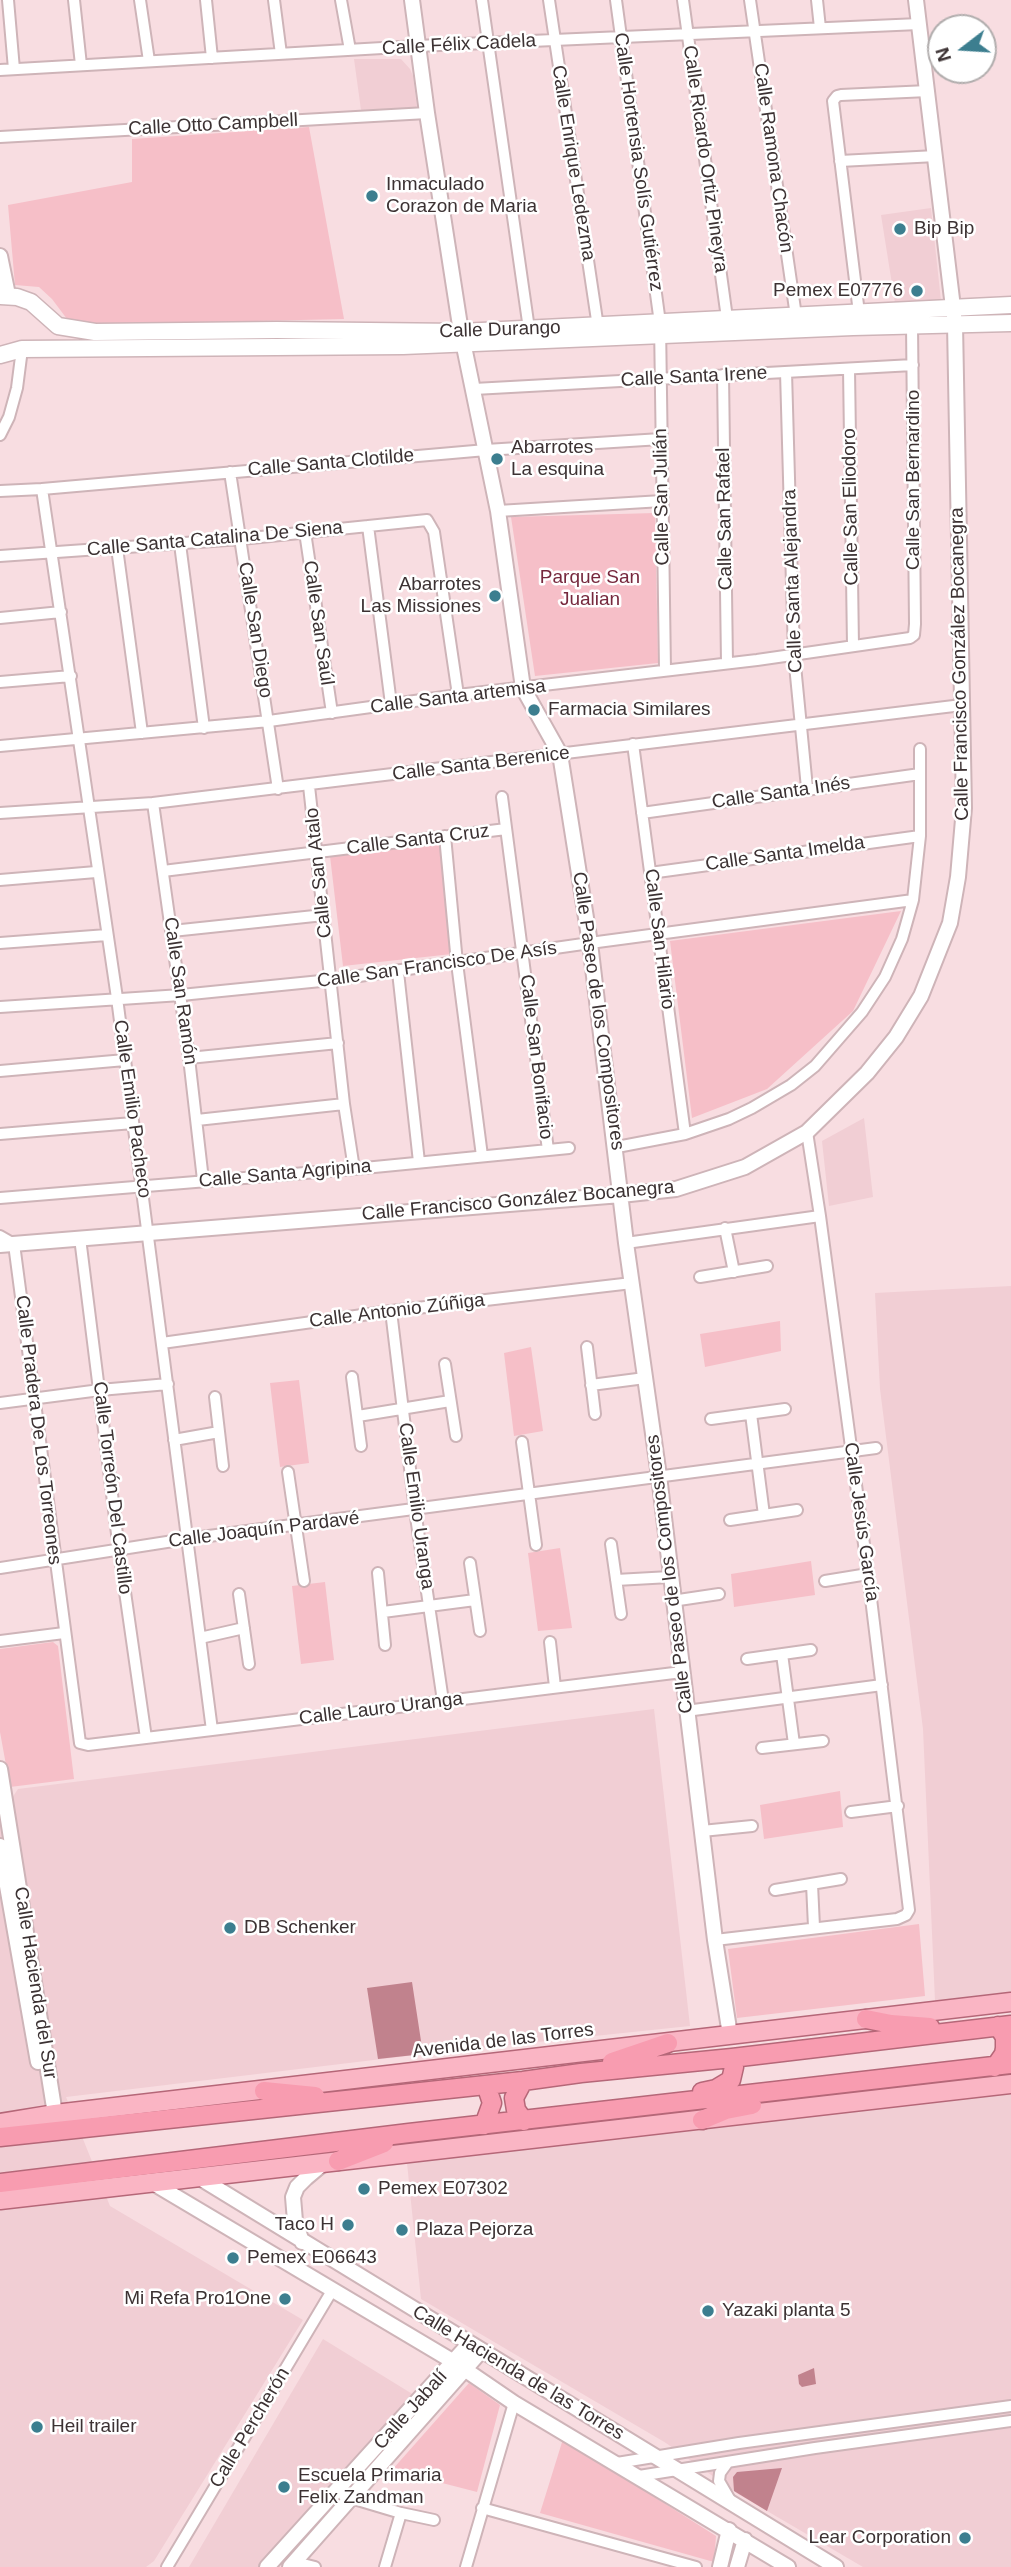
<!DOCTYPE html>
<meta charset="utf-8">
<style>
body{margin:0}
#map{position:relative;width:1011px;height:2567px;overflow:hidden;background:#f8dde1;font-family:Helvetica,sans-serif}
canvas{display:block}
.north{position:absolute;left:927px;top:14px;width:70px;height:70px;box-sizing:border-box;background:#fff;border:2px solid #b1adad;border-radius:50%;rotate:253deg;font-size:19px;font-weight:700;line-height:28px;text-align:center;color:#3c3233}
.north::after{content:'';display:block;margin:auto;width:24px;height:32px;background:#3c7e8f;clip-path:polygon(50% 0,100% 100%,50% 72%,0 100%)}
</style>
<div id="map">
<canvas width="1011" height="2567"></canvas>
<div class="north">N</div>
</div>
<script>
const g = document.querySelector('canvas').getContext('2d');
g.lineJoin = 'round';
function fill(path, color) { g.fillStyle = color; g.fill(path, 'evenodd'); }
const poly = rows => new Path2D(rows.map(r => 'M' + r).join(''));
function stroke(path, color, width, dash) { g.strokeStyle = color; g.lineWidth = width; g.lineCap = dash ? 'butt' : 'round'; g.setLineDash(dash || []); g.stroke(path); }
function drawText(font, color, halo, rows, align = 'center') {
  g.font = font + ' Helvetica,sans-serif'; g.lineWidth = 5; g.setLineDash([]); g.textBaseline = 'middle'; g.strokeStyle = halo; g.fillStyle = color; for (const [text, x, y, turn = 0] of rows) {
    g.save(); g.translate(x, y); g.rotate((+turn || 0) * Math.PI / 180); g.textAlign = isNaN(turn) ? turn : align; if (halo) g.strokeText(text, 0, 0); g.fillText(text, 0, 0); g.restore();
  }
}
const built = poly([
 [354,59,401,59,410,69,413,76,417,108,361,110],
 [931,208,941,301,895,303,881,215],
 [864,1118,873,1197,829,1206,822,1141],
 [1011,1286,1011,1992,935,2001,923,1729,880,1389,875,1293],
 [654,1709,690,2026,432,2053,66,2097,110,2206,303,2320,154,2561,146,2567,0,2567,0,1816,18,1789],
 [1011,2092,1011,2567,863,2567,738,2494,666,2443,421,2299,407,2163],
 [323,2339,414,2395,259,2567,189,2567]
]);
const green = poly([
 [309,127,344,319,81,325,67,319,52,299,39,287,15,285,8,205,132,182,132,139],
 [655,513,658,663,535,676,511,517],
 [440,844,452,954,343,966,330,856],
 [901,911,853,1011,767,1089,692,1118,670,941],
 [780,1321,781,1351,705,1367,700,1334],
 [531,1347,543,1431,514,1436,504,1353],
 [299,1380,309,1463,280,1467,270,1383],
 [560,1548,572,1628,538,1631,528,1553],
 [811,1561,815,1595,734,1607,731,1574],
 [325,1582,334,1660,301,1664,292,1586],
 [53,1642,58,1646,74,1779,10,1787,0,1732,0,1649],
 [840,1791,843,1827,764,1839,760,1805],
 [919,1924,925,1996,737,2018,728,1949],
 [469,2383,500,2405,477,2492,392,2470],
 [563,2439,716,2536,714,2562,540,2513]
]);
const water = poly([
 [412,1982,423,2054,378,2059,367,1988],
 [814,2368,816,2384,802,2387,799,2384,798,2375],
 [782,2468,767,2511,734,2491,733,2477,737,2472]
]);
const minor = poly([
 [8,0,14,69],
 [74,0,81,65],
 [140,0,149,61],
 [206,0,212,58],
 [274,0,281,54],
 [341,0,350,50],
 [482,0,529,329],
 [549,0,598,327],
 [616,0,660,323,665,670],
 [683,0,727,318],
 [750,0,796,316],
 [817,0,820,28],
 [0,70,417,46,919,24],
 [0,137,427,113],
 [840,161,936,156],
 [859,313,833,101,837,96,841,95,928,91],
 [849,369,853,646],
 [786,372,794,655,807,788],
 [723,375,727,663],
 [474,389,913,365],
 [0,435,9,417,17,388,22,349],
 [230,472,278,789],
 [42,489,117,998,212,1730],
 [0,491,42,489,486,450,661,439],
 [498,511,662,501],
 [368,526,391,704],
 [305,532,332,713],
 [180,544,204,728],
 [117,548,142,733],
 [0,556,241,539,427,520,434,532,458,695],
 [0,618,61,612],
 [0,682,71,676],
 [633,744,685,1134],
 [0,746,269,721,458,695,757,660,910,638,914,635,915,624,912,325],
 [309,786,344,1104,354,1169],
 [502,797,548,1150],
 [153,803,189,1058,203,1180],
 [0,813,153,803,962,705],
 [642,813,920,774],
 [445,836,457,963,482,1156],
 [163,871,506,829],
 [650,873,920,836],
 [0,880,96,872],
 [172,931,324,915],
 [0,943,107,935],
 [398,972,419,1162],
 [0,1007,181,995,331,980,590,943,913,900],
 [189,1058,338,1043],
 [0,1071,125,1060],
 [197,1120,344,1104],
 [0,1134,133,1123],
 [617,1147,685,1134,729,1119,752,1108,791,1085,815,1066,862,1012,885,977,902,939,913,900,920,836,920,749],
 [0,1198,354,1169,569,1148],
 [725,1228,734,1272],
 [0,1236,14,1244,80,1743,88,1745,212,1730,682,1672],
 [80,1238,119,1550,146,1738],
 [626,1243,820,1216],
 [700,1277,767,1266],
 [391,1311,415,1510,443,1701],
 [162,1343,391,1311,632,1283],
 [587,1347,595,1414],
 [445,1364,456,1436],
 [352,1377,361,1446],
 [591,1385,645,1378],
 [215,1397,223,1466],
 [0,1403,100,1390,168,1384],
 [751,1414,764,1515],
 [358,1416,450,1401],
 [711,1419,785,1409],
 [174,1440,219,1432],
 [522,1442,536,1545],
 [288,1472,304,1581],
 [730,1520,797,1510],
 [611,1544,621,1614],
 [470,1563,480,1631],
 [0,1568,186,1539,876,1448],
 [378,1573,385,1645],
 [616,1580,670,1577],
 [825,1581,868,1574],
 [239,1594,249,1664],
 [672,1601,719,1594],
 [383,1612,475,1600],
 [200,1638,244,1628],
 [0,1641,64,1633],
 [550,1642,555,1687],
 [782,1654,794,1744],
 [747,1659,811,1650],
 [686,1711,882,1685],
 [762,1748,823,1741],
 [851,1812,898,1806],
 [702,1831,752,1826],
 [812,1884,814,1927],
 [775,1890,841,1879],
 [715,1940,897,1919,906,1915,909,1910,868,1574,820,1216,807,1132],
 [728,2462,720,2473,719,2481,730,2500],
 [617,2463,739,2443,1011,2406],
 [639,2476,815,2448,1011,2421],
 [344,2496,401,2513,434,2520],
 [482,2508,696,2567],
 [295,2562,315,2567],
 [167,2567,333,2289],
 [385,2567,401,2513],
 [466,2567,514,2403]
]);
const tertiary = poly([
 [412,0,427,113,461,332,498,511,523,688,560,754,590,943,626,1243,659,1476,715,1940,730,2035],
 [0,256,8,295],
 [0,1245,621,1195,676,1189,745,1167,807,1132,867,1073,896,1037,921,996,950,923,958,877,964,808,955,324,916,0],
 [0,1769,55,2114],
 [0,1846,38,2062],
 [200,2178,836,2567],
 [153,2183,454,2362,514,2403,788,2567],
 [302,2242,295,2221,293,2197,297,2187,306,2178,325,2162],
 [267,2567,469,2344],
 [290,2567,481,2351],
 [720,2567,729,2530],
 [737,2567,745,2540]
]);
const secondary = poly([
 [0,296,17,297,31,302,58,326,95,332,277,330,461,332,1011,305],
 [0,355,22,349,403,346,853,327,1011,323]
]);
const primary = poly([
 [0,2123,55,2114,1011,2002],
 [0,2200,1011,2084]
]);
const trunk = poly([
 [866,2019,891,2024,930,2027],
 [612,2062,668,2043],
 [995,2067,1004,2054,1005,2048,1005,2037,998,2026],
 [523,2081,514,2098,516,2110,524,2121],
 [264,2091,315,2096],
 [702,2092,716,2089,731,2080,734,2067,732,2058],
 [702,2120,726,2110,752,2105],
 [484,2125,492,2103,486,2085],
 [0,2137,523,2081,581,2073,732,2058,1011,2025],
 [338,2161,384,2143],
 [0,2183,409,2133,1011,2064]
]);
const markers = [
 [372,196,7,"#3c7e8f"],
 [900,229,7,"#3c7e8f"],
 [917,291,7,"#3c7e8f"],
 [497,459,7,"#3c7e8f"],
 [495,596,7,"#3c7e8f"],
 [534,710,7,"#3c7e8f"],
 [230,1928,7,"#3c7e8f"],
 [364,2189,7,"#3c7e8f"],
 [348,2225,7,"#3c7e8f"],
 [402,2230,7,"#3c7e8f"],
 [233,2258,7,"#3c7e8f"],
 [285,2299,7,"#3c7e8f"],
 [708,2311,7,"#3c7e8f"],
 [37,2427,7,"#3c7e8f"],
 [284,2487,7,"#3c7e8f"],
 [965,2538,7,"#3c7e8f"]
];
const streetNames = [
 ["Calle Félix Cadela",459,45,-3],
 ["Calle Otto Campbell",213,125,-3],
 ["Calle Ramona Chacón",773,158,82],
 ["Calle Ricardo Ortiz Pineyra",705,159,82],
 ["Calle Hortensia Solís Gutiérrez",638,162,82],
 ["Calle Enrique Ledezma",573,163,81],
 ["Calle Durango",500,330,-2],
 ["Calle Santa Irene",694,377,-3],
 ["Calle Santa Clotilde",331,463,-5],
 ["Calle San Bernardino",914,480,-90],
 ["Calle San Julián",662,497,-91],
 ["Calle San Eliodoro",851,507,-91],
 ["Calle San Rafael",725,519,-91],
 ["Calle Santa Catalina De Siena",215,539,-5],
 ["Calle Santa Alejandra",793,581,-92],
 ["Calle San Saúl",318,623,82],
 ["Calle San Diego",255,630,81],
 ["Calle Francisco González Bocanegra",960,664,-91],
 ["Calle Santa artemisa",458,697,-7],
 ["Calle Santa Berenice",481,764,-7],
 ["Calle Santa Inés",781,793,-8],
 ["Calle Santa Cruz",418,840,-7],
 ["Calle Santa Imelda",785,854,-8],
 ["Calle San Atalo",319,873,-96],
 ["Calle San Hilario",659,939,83],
 ["Calle San Francisco De Asís",437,965,-8],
 ["Calle San Ramón",180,991,82],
 ["Calle Paseo de los Compositores",598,1011,82],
 ["Calle San Bonifacio",536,1057,83],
 ["Calle Emilio Pacheco",132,1109,82],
 ["Calle Santa Agripina",285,1174,-5],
 ["Calle Francisco González Bocanegra",518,1201,-5],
 ["Calle Antonio Zúñiga",397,1311,-7],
 ["Calle Pradera De Los Torreones",38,1430,83],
 ["Calle Torreón Del Castillo",112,1488,83],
 ["Calle Emilio Uranga",416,1506,82],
 ["Calle Jesús García",861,1522,82],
 ["Calle Joaquín Pardavé",264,1530,-7],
 ["Calle Paseo de los Compositores",670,1574,-97],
 ["Calle Lauro Uranga",381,1709,-7],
 ["Calle Hacienda del Sur",35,1983,81],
 ["Avenida de las Torres",503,2041,-7],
 ["Calle Hacienda de las Torres",518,2373,31],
 ["Calle Jabalí",411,2410,-48],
 ["Calle Percherón",250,2428,-59]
];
const poiNames = [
 ["Inmaculado",386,185],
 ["Corazon de Maria",386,207],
 ["Bip Bip",914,229],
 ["Pemex E07776",903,291,"right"],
 ["Abarrotes",511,448],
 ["La esquina",511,470],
 ["Abarrotes",481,585,"right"],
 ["Las Missiones",481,607,"right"],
 ["Farmacia Similares",548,710],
 ["DB Schenker",244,1928],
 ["Pemex E07302",378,2189],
 ["Taco H",334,2225,"right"],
 ["Plaza Pejorza",416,2230],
 ["Pemex E06643",247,2258],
 ["Mi Refa Pro1One",271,2299,"right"],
 ["Yazaki planta 5",722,2311],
 ["Heil trailer",51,2427],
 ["Escuela Primaria",298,2476],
 ["Felix Zandman",298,2498],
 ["Lear Corporation",951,2538,"right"]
];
const parkNames = [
 ["Parque San",590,578],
 ["Jualian",590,600]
];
fill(built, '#f1ced4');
fill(green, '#f6bfc8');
fill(water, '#c1828d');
stroke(minor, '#ceb4b8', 14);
stroke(tertiary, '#ceb4b8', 18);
stroke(secondary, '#ceb4b8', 19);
stroke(primary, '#b56778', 21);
stroke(trunk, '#b56778', 21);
stroke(minor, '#fff', 10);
stroke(tertiary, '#fff', 14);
stroke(secondary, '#fff', 16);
stroke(primary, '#fab5c4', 18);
stroke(trunk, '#f89cb0', 18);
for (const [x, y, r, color] of markers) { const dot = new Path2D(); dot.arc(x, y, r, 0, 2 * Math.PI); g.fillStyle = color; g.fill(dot); stroke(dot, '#fff', 2.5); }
drawText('19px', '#3c3233', '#fff', streetNames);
drawText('19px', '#3c3233', '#fff', poiNames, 'left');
drawText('19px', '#76283d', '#fff', parkNames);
</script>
